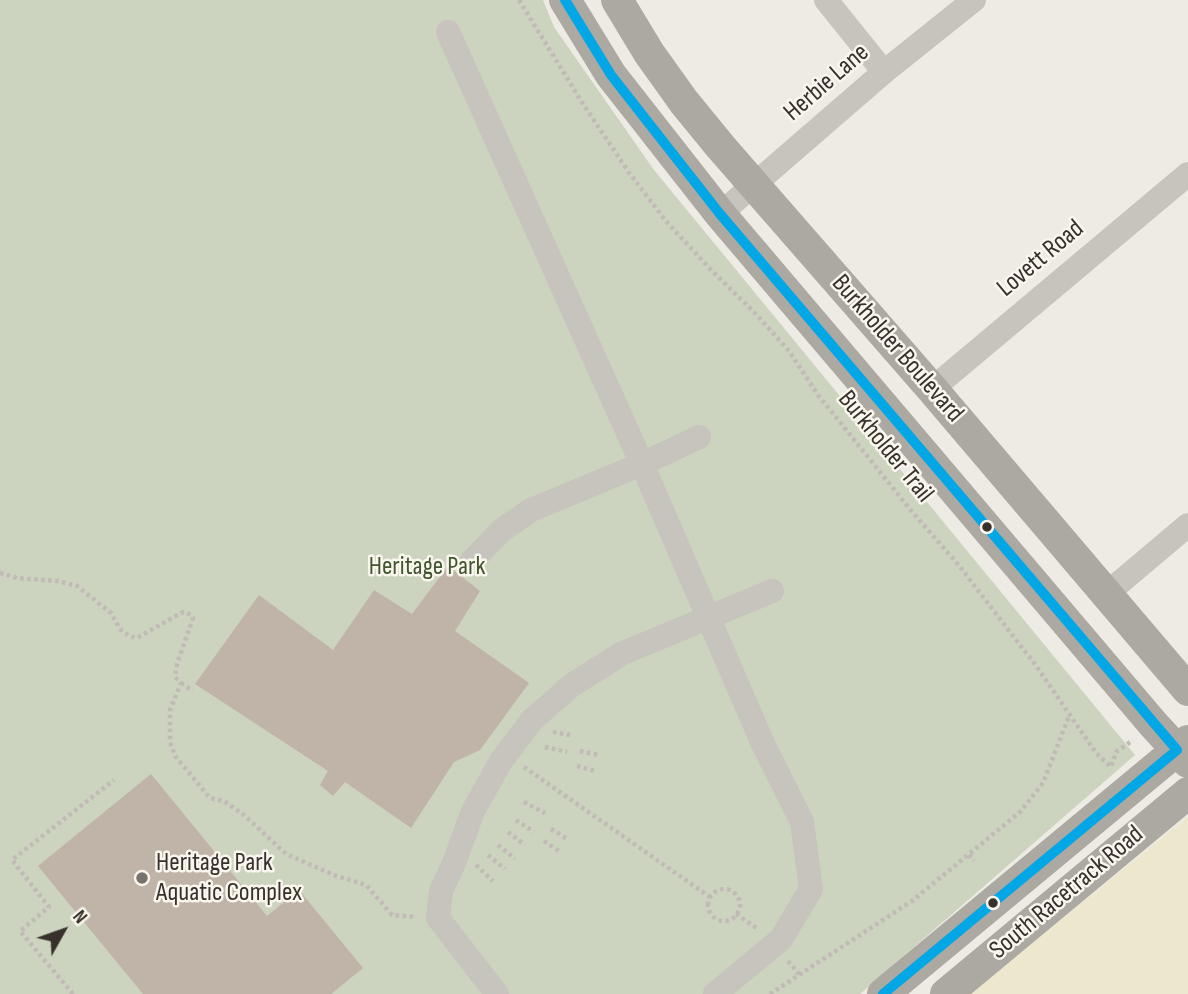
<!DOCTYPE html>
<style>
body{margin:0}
#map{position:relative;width:1188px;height:994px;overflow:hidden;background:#eeebe4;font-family:"Sofia Sans Condensed",sans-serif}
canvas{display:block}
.north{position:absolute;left:28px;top:896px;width:70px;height:70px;-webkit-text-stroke:5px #f9f6ed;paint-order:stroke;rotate:50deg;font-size:19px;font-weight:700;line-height:28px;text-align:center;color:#38312b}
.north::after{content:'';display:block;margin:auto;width:24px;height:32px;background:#38312b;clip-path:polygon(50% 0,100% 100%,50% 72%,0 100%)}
</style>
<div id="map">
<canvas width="1188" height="994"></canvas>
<div class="north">N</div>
</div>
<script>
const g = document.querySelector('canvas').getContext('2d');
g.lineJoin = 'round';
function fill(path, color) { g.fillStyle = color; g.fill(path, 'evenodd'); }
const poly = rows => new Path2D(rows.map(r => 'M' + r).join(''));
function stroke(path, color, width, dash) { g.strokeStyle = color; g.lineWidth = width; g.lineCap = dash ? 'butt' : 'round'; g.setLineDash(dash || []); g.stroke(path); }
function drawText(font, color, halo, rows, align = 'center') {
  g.font = font + ' "Sofia Sans Condensed",sans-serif'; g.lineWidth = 5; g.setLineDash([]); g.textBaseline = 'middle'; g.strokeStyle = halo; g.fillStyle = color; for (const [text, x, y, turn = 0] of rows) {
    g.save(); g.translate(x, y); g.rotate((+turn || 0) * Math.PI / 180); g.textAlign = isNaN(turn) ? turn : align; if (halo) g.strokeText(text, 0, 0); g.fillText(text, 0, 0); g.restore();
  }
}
const green = poly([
 [0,0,543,0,554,27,654,170,1135,755,860,994,0,994]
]);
const sand = poly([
 [1188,817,1188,994,969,994]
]);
const building = poly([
 [448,566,480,591,455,631,529,683,480,750,454,762,411,828,345,782,333,796,320,785,328,771,195,684,259,595,333,650,374,590,412,614],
 [151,774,267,916,299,890,363,968,331,994,143,994,38,866]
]);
const path = poly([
 [519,0,583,104,630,174,666,221,711,270,756,314,789,351,818,395,913,513,957,563,1037,667,1096,753,1111,767,1116,752,1133,740],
 [0,573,17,578,58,581,77,586,111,613,120,629,129,636,137,638,183,612,189,614,193,618,177,664,175,677,181,683,170,710,170,742,175,756,210,798,224,801,244,815,286,854,334,875,366,885,392,915,415,917],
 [181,683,193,691],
 [553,732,570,735],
 [545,747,567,752],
 [580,751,598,755],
 [577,766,595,771],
 [524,767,710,897],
 [524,802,545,813],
 [516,820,534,832],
 [551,829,566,838],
 [508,832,525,845],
 [544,841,559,851],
 [498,845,515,859],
 [488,855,505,869],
 [969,855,974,861],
 [476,865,493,881],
 '708 905a16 16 0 1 1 32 0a16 16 0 1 1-32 0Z',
 [736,914,758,929],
 [788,961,799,974],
 [73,994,20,931,49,907,12,860,114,780],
 [770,994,912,901,1020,812,1043,783,1069,716]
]);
const minor = poly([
 [826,0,884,72],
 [448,32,642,464,763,744,802,822,811,889,781,939,715,994],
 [720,214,884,72,974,0],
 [932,389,1188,174],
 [472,561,502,530,531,510,642,464,699,437],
 [1105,595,1188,525],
 [497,994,438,918,441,891,454,863,473,811,501,761,532,720,572,685,621,654,772,591]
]);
const major = poly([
 [565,0,611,75,720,214,1154,725,1188,762],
 [617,0,649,53,684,102,720,146,932,389,1188,690],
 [883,994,1188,741],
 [946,994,1188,793]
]);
const bus1 = poly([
 [565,0,611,75,720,214,1177,750,883,994]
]);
const markers = [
 [987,527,6,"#38312b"],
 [142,878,7,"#78726c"],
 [993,903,6,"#38312b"]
];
const streetNames = [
 ["Herbie Lane",827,83,-41],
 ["Lovett Road",1041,259,-40],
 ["Burkholder Boulevard",897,349,49],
 ["Burkholder Trail",885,447,51],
 ["South Racetrack Road",1067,893,-40]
];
const parkNames = [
 ["Heritage Park",427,567]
];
const poiNames = [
 ["Heritage Park",156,863],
 ["Aquatic Complex",156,893]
];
fill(green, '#ccd3bf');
fill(sand, '#ece7cd');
fill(building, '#c0b3a7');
stroke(path, '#c0bcb5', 4.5, [3.5, 3.5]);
stroke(minor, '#c7c3bd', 24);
stroke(major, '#aca8a2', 32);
stroke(bus1, '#03a7e5', 10);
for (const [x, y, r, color] of markers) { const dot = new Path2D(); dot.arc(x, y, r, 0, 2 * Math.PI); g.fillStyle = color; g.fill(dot); stroke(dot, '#f9f6ed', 2.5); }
drawText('26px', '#38312b', '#f9f6ed', streetNames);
drawText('26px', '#415530', '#f9f6ed', parkNames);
drawText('26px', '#38312b', '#f9f6ed', poiNames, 'left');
</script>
